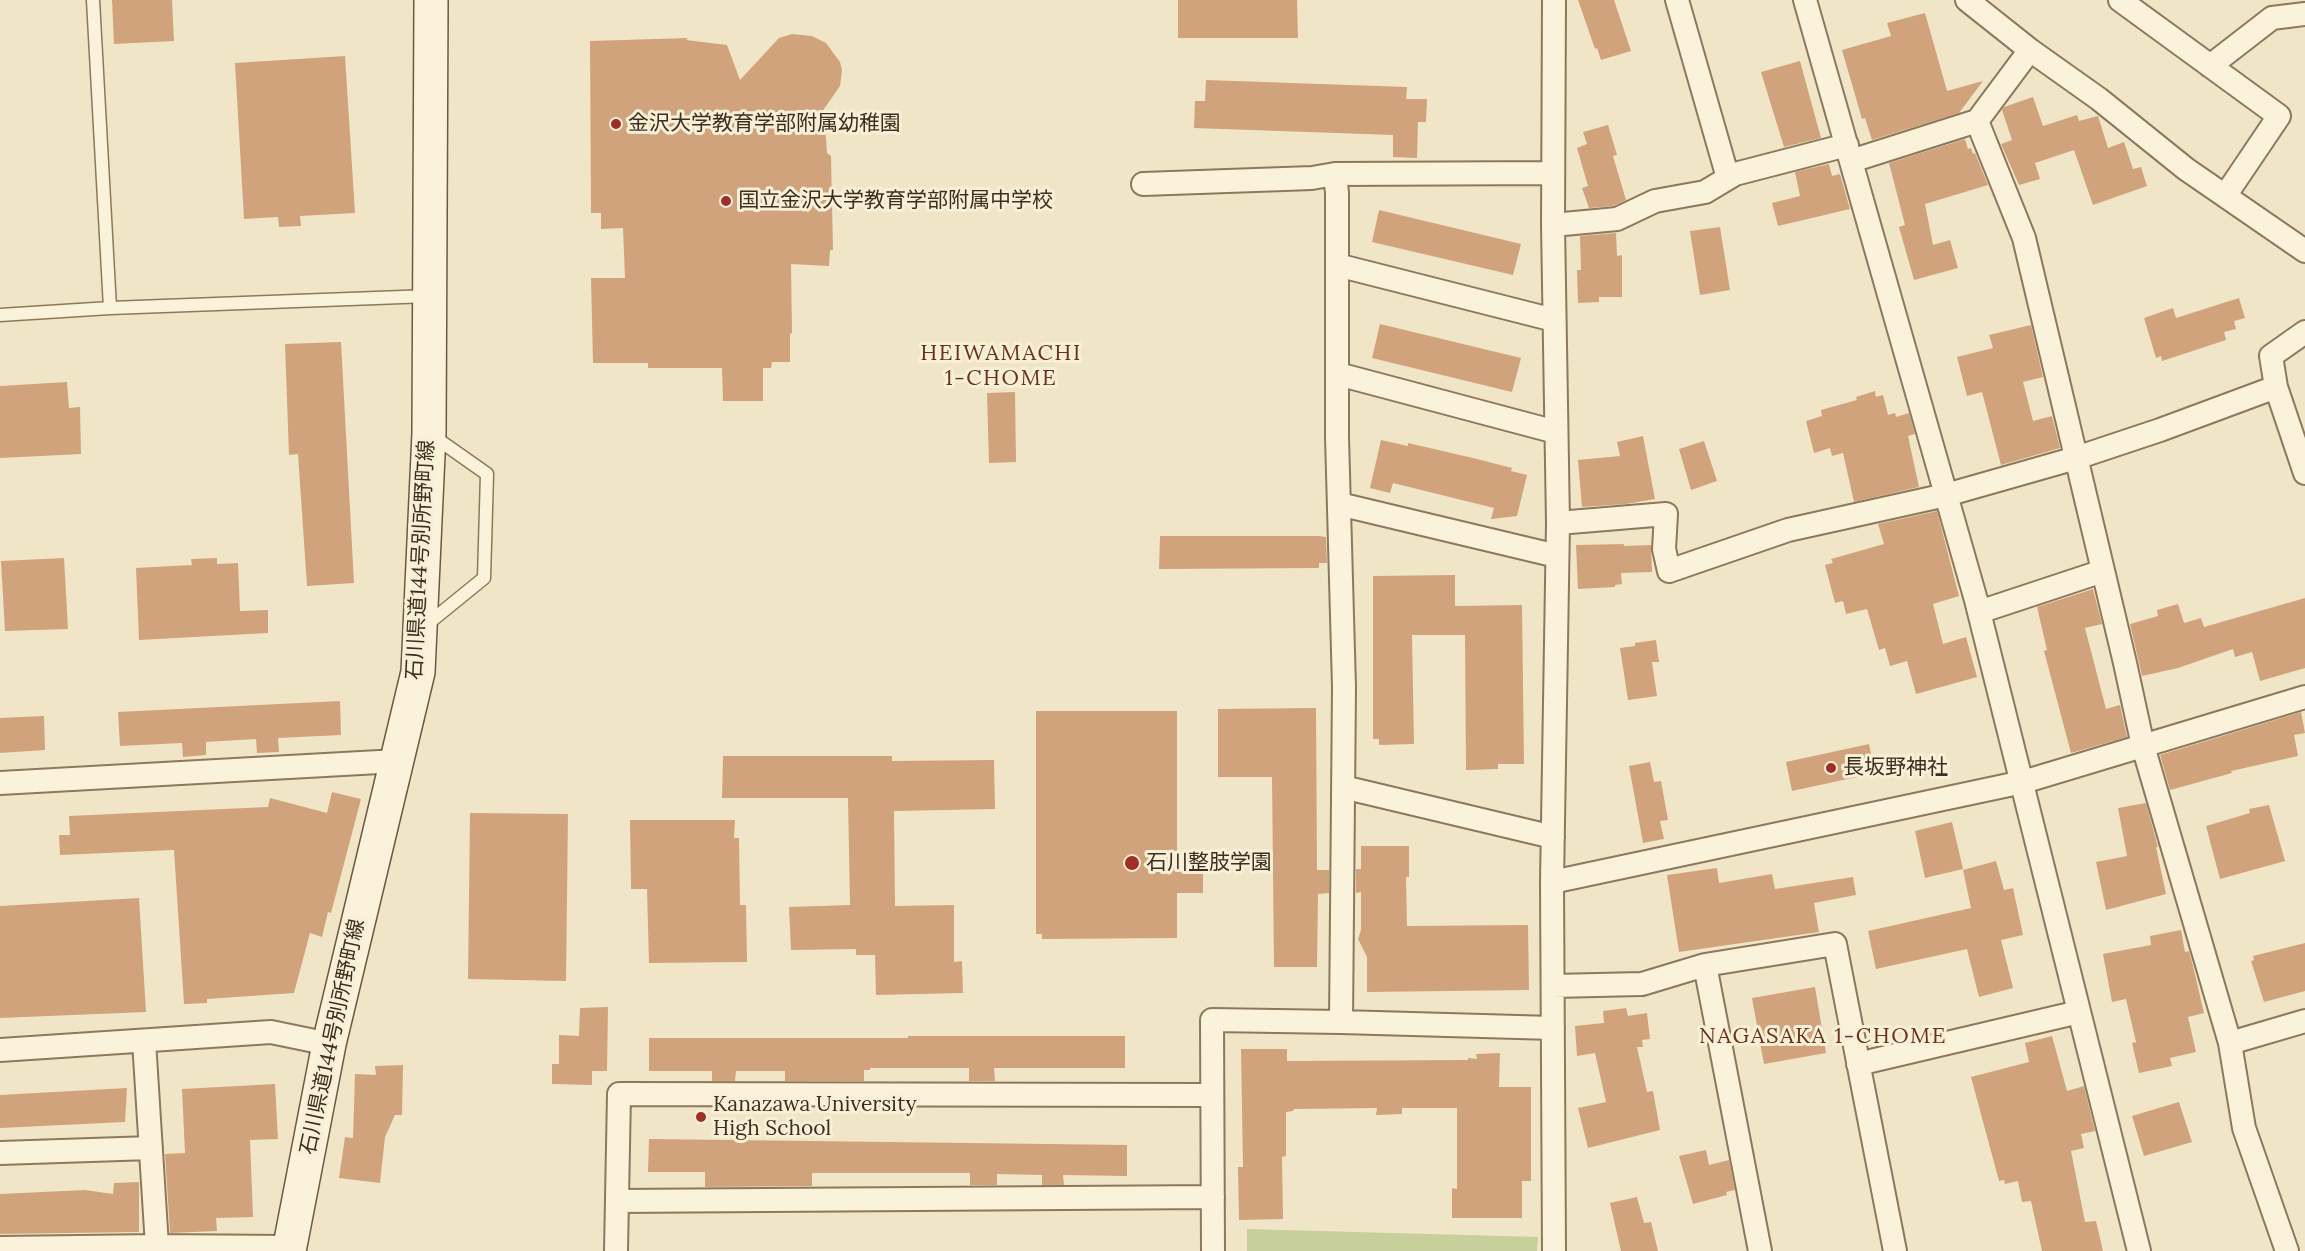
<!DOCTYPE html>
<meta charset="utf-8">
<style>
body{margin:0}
canvas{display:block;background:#f0e6c7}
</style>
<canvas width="2305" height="1251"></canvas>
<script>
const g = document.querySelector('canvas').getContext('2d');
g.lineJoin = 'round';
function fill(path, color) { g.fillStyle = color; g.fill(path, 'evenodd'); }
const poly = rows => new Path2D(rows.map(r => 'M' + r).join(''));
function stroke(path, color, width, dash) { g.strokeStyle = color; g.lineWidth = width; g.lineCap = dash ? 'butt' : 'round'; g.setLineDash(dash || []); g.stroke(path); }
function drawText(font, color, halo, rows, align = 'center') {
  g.font = font + ' Lora,"Noto Sans JP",serif'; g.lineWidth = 6; g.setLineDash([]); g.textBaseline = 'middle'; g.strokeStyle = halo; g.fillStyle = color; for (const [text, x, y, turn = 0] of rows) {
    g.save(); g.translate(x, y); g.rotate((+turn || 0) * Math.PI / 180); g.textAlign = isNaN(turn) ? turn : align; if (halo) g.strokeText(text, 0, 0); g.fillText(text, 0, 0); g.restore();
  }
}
const green = poly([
 [1247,1229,1538,1237,1537,1251,1247,1251]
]);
const building = poly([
 [112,0,172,0,174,41,114,44],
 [1178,0,1297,0,1298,38,1178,38],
 [1578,0,1614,0,1631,51,1601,60,1597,48,1595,49],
 [1925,13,1947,91,1983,81,1959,113,1872,140,1865,118,1862,119,1842,50,1891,36,1887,23],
 [792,34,812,36,826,43,840,62,842,70,840,86,824,109,827,153,831,156,833,250,830,250,829,266,791,264,792,333,790,334,790,362,772,362,771,368,763,368,763,401,723,401,722,368,648,368,648,363,593,363,591,278,625,278,623,228,601,229,601,213,591,213,590,41,688,38,686,40,727,45,740,80,779,38],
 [345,56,355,213,300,216,301,226,279,227,278,217,244,219,235,63],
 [1800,61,1821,138,1784,147,1761,72],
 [1206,80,1407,87,1406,99,1427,99,1426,122,1418,122,1417,158,1393,157,1393,135,1194,128,1195,101,1205,101],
 [2033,97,2043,126,2077,115,2079,121,2098,116,2108,148,2124,142,2133,169,2141,167,2147,186,2093,205,2074,150,2035,163,2040,179,2019,185,2001,144,2012,140,2002,110,2004,107],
 [1608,125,1617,155,1613,156,1626,200,1613,206,1589,208,1582,188,1588,186,1577,148,1587,144,1583,132],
 [1965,139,1968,149,1971,148,1973,154,1975,153,1988,185,1925,204,1933,245,1950,240,1958,268,1914,280,1899,227,1905,225,1889,163],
 [1829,164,1832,176,1840,174,1850,209,1778,226,1772,203,1800,196,1795,172],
 [1379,210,1521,244,1513,275,1372,242],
 [1720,227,1730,290,1700,295,1690,231],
 [1616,233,1617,256,1622,255,1622,297,1599,297,1599,302,1578,303,1577,270,1581,270,1580,236],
 [2239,298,2245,318,2234,321,2236,329,2224,332,2226,340,2162,361,2161,356,2156,358,2144,318,2173,308,2176,318],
 [1380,324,1521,358,1512,392,1372,358],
 [2031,325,2043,377,2023,382,2033,421,2052,416,2060,448,2001,465,1982,392,1967,396,1957,357,1993,348,1989,335],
 [341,342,354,583,307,586,298,454,289,455,285,344],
 [67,382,69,408,80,407,81,454,0,458,0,386],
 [1875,391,1876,397,1883,395,1888,415,1895,413,1896,417,1909,413,1915,434,1908,436,1919,487,1854,502,1843,453,1832,456,1830,448,1814,453,1806,421,1822,416,1821,410,1857,400,1856,397],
 [1015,392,1016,462,989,463,987,393],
 [1643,436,1655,499,1626,504,1582,507,1578,460,1620,456,1617,442],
 [1381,440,1408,446,1408,443,1473,458,1512,468,1511,471,1527,475,1517,516,1491,519,1494,508,1393,483,1390,493,1370,488],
 [1704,441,1717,481,1691,490,1679,449],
 [1937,511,1959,596,1933,604,1943,644,1966,637,1977,677,1916,694,1907,661,1890,666,1885,648,1879,650,1867,609,1846,614,1843,601,1835,603,1825,565,1833,563,1831,559,1884,544,1878,524],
 [1160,536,1319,536,1326,537,1327,563,1319,563,1319,568,1159,569],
 [1624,544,1624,546,1651,545,1652,572,1621,573,1622,584,1615,585,1615,587,1578,589,1576,545],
 [64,558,68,629,5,631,1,561],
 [217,558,217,564,238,563,240,611,268,610,268,633,139,640,136,568,192,565,191,559],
 [1455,575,1455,606,1522,605,1524,764,1498,764,1498,769,1466,770,1465,635,1412,635,1414,744,1379,745,1379,739,1373,739,1373,576],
 [2093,589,2102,624,2085,628,2106,709,2120,705,2127,737,2071,753,2044,651,2047,650,2037,607],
 [2305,598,2305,668,2260,681,2252,652,2235,657,2233,649,2178,668,2142,676,2130,624,2158,616,2157,610,2178,604,2184,623,2201,618,2204,627],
 [1656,640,1659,662,1652,662,1657,696,1628,700,1620,648,1635,646,1635,643],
 [340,701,341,735,278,738,279,752,257,753,256,739,206,742,206,755,183,757,182,743,120,746,118,712],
 [1316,708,1317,870,1329,870,1329,893,1318,894,1317,967,1274,967,1272,777,1218,777,1218,709],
 [1036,711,1177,711,1177,864,1203,864,1203,893,1177,893,1177,938,1042,939,1042,934,1036,934],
 [2301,712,2305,733,2294,735,2298,756,2231,771,2232,773,2170,790,2160,755],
 [44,716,45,750,0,753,0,718],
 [1869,744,1875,773,1792,791,1786,762],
 [723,756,892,756,892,761,994,760,995,809,894,811,895,906,954,905,954,962,962,961,963,993,876,995,875,955,856,955,856,949,791,950,789,907,850,905,848,798,722,798],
 [1650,762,1654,782,1661,781,1668,820,1660,821,1664,839,1643,843,1629,766],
 [332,792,361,799,331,913,328,912,322,937,310,933,294,993,207,999,207,1003,184,1004,174,850,60,855,59,835,70,835,69,816,268,807,270,798,327,813],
 [2146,803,2158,847,2156,847,2166,894,2106,910,2096,862,2127,856,2118,808],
 [2269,805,2285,861,2220,879,2206,826,2250,813,2249,809],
 [470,813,568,814,566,981,468,979],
 [630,820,735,820,734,838,739,838,740,905,746,905,747,962,649,963,647,889,631,889],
 [1952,822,1963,869,1925,878,1915,831],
 [1361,846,1409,846,1409,877,1406,877,1407,926,1528,925,1529,990,1367,992,1367,957,1358,939,1361,930,1361,892,1356,893,1356,869,1361,869],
 [1996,861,2004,890,2013,888,2023,935,2001,940,2013,988,1979,997,1967,949,1876,969,1868,931,1971,908,1963,870],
 [1717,868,1719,883,1772,874,1775,889,1853,877,1856,895,1814,903,1819,932,1679,952,1667,875],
 [139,898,146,1012,0,1018,0,906],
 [2181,930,2185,952,2189,951,2193,966,2204,1013,2188,1017,2196,1052,2170,1058,2172,1066,2139,1073,2132,1043,2136,1042,2126,999,2112,1002,2103,954,2151,945,2150,936],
 [2305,943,2305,991,2264,1002,2251,961,2254,960,2253,956],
 [1815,987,1826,1053,1764,1064,1752,998],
 [608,1007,607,1071,592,1071,592,1085,552,1084,552,1064,559,1064,559,1035,579,1036,580,1008],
 [1626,1008,1628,1016,1647,1013,1650,1039,1642,1040,1643,1047,1637,1047,1647,1092,1653,1091,1660,1130,1588,1148,1578,1108,1606,1102,1595,1053,1577,1056,1575,1026,1604,1023,1603,1011],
 [908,1036,1125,1036,1125,1068,994,1068,995,1081,969,1081,969,1068,870,1068,870,1070,864,1070,864,1081,785,1081,785,1071,736,1071,735,1081,712,1081,712,1071,649,1071,649,1038,908,1038],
 [2052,1036,2067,1091,2084,1086,2095,1131,2081,1134,2084,1148,2071,1151,2085,1222,2096,1221,2103,1251,2042,1251,2031,1201,2022,1202,2018,1181,2005,1184,2004,1180,1999,1181,1971,1077,2029,1062,2025,1043],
 [1241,1049,1287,1049,1287,1061,1468,1060,1468,1058,1477,1059,1476,1054,1500,1053,1499,1087,1531,1087,1531,1181,1522,1181,1522,1218,1452,1218,1452,1188,1457,1189,1457,1108,1402,1108,1402,1114,1376,1115,1377,1108,1294,1109,1293,1111,1286,1112,1286,1156,1282,1157,1283,1219,1239,1220,1238,1167,1243,1167],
 [403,1065,402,1115,395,1115,385,1137,380,1183,339,1178,345,1137,353,1138,355,1074,376,1075,375,1066],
 [275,1084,278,1139,250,1140,253,1217,216,1218,217,1231,170,1233,165,1154,185,1153,182,1089],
 [127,1088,125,1122,0,1128,0,1095],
 [2179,1102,2192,1142,2144,1156,2132,1116],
 [649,1139,1127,1145,1127,1176,1063,1175,1064,1185,1042,1185,1042,1175,997,1174,997,1185,970,1185,970,1173,812,1173,812,1186,705,1187,705,1172,648,1172],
 [1706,1150,1709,1165,1729,1160,1735,1190,1726,1192,1727,1195,1693,1204,1679,1156],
 [139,1182,139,1232,0,1234,0,1194,85,1190,113,1194,114,1183],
 [1637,1197,1644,1223,1651,1222,1658,1251,1621,1251,1610,1203]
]);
const lane = poly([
 [93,0,110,308],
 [0,315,110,308,429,296],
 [425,626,484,578,487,474,433,436]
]);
const street = poly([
 [1677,0,1728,178],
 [1805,0,1976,600,2139,1251],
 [1967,0,2030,50,2099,99,2186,169,2305,251],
 [2120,0,2279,116,2225,196],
 [2210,66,2272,18,2305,14],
 [1977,121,2024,238,2125,663,2143,746,2230,1043,2244,1128,2287,1251],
 [1851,161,1977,121,2030,50],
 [1335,174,1553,173],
 [1143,184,1312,178,1335,174,1337,193,1337,437,1344,687,1341,1022],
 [1553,225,1617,219,1655,201,1705,192,1735,174,1847,145],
 [1337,265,1554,320],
 [2305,332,2271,356,2276,387,2305,473],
 [1338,374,1556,432],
 [1339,504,1557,556],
 [1558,523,1666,514,1664,549,1669,571,1788,530,1946,495,2076,458,2160,430,2276,387],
 [1979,612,2103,571],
 [0,783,397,761],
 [1343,787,1553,837],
 [1552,882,2023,782,2305,697],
 [1705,965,1760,1251],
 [1553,986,1642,984,1705,965,1835,944,1895,1251],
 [144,1041,157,1246],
 [2230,1043,2305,1021],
 [0,1050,271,1032,329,1044],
 [1858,1064,2079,1012],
 [0,1153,151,1148],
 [617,1201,1213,1197],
 [0,1248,157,1246,289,1247],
 [616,1251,619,1094,1212,1095],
 [1213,1251,1212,1020,1341,1022,1553,1028],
 [1554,1251,1552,882,1558,523,1553,225,1554,0]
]);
const secondary = poly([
 [289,1251,329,1044,418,672,429,433,431,0]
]);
const markers = [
 [616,124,6,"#9f2d28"],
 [726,201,6,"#9f2d28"],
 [1831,768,6,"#9f2d28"],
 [1132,863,8,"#9f2d28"],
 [701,1117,6,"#9f2d28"]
];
const poiNames = [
 ["金沢大学教育学部附属幼稚園",628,124],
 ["国立金沢大学教育学部附属中学校",738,201],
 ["長坂野神社",1843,768],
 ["石川整肢学園",1146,863],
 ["Kanazawa University",713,1105],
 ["High School",713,1129]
];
const streetNames = [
 ["石川県道144号別所野町線",421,560,-87],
 ["石川県道144号別所野町線",333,1037,-78]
];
const neighbourhoodNames = [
 ["HEIWAMACHI",1001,354],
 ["1-CHOME",1001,379],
 ["NAGASAKA 1-CHOME",1823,1037]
];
fill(green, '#c7cf9a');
fill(building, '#d0a37c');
stroke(lane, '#8d785b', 15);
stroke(street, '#8d785b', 26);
stroke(secondary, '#6f593e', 36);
stroke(lane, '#faf2db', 12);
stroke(street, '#faf2db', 22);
stroke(secondary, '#faf2db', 33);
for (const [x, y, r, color] of markers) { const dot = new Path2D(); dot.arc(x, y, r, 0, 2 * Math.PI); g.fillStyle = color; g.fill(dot); stroke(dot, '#f7f0d7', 2); }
drawText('21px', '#3d2f1f', '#f7f0d7', poiNames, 'left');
drawText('21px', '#3d2f1f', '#f7f0d7', streetNames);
g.letterSpacing = '1.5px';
drawText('22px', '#6c311d', '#f7f0d7', neighbourhoodNames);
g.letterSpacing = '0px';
</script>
